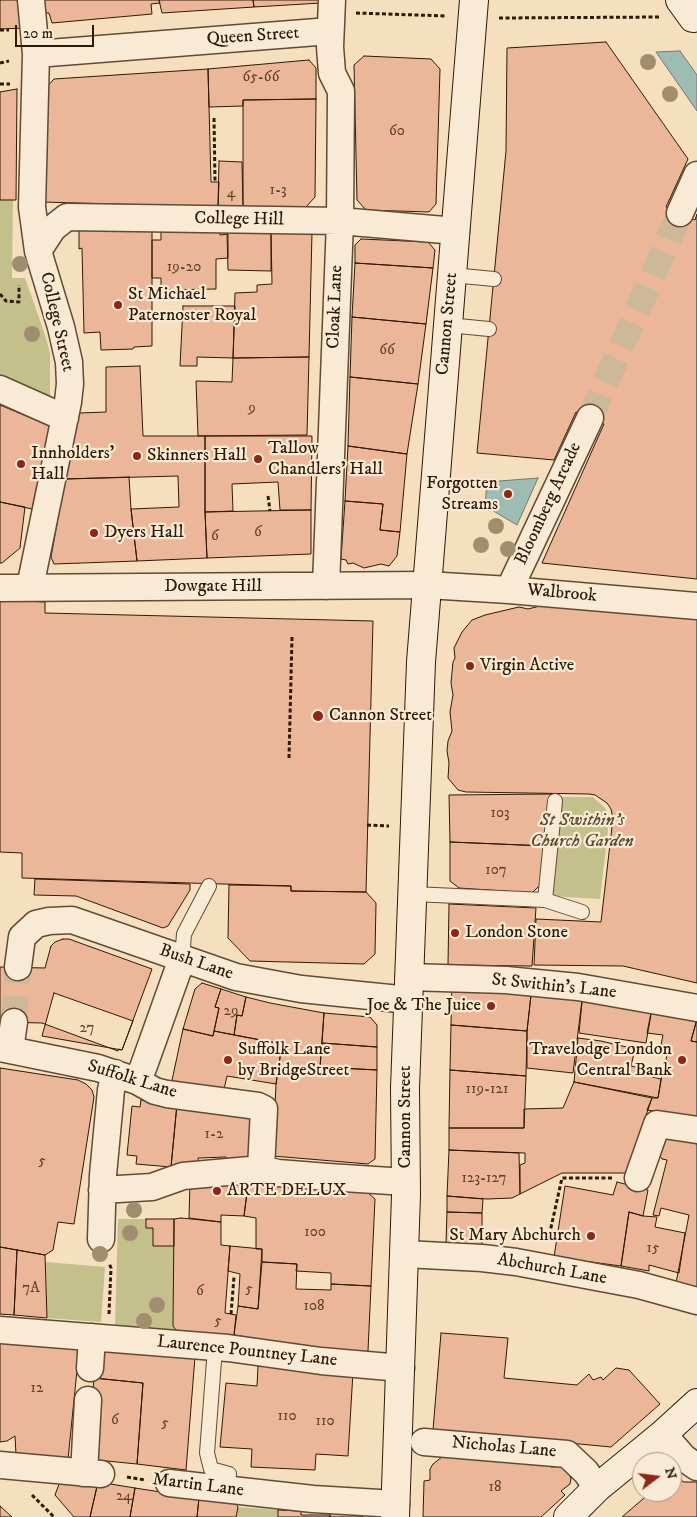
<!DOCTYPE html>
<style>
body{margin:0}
#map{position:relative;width:697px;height:1517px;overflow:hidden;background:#f5dfbf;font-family:"IM FELL DW Pica",serif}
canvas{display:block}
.north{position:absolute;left:632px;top:1452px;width:50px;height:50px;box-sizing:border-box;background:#f8ead5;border:1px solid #a89782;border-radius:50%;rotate:75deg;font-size:14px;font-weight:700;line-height:20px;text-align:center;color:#301a05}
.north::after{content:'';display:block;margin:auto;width:18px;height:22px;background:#8f2418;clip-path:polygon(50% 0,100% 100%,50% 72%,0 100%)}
.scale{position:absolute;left:15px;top:25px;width:79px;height:22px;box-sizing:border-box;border:2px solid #301a05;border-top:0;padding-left:6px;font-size:15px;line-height:18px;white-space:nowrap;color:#301a05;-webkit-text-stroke:4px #f8ead5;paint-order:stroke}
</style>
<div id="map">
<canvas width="697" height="1517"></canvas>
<div class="north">N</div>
<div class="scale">20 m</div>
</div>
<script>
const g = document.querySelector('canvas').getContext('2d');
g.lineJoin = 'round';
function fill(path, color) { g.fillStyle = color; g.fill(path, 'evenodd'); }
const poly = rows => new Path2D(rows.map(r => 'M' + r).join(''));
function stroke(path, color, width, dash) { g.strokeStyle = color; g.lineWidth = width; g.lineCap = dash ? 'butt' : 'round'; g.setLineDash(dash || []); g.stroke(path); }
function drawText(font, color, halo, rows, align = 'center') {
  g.font = font + ' "IM FELL DW Pica",serif'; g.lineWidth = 4.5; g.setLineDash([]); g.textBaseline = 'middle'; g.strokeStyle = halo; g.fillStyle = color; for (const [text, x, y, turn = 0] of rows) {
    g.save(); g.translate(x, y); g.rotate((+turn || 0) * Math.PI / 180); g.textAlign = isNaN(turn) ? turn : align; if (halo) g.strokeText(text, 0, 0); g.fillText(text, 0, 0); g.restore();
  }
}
const green = poly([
 [0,200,13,200,12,278,25,278,45,335,50,353,50,403,0,379],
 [558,797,593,797,606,809,608,830,600,899,550,896],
 [118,1219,146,1219,146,1228,153,1228,153,1246,174,1246,173,1326,177,1331,115,1326],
 [46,1262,105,1267,101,1322,47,1318],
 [238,1507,278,1510,278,1517,236,1517]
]);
const water = poly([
 [680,51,697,75,697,111,656,52,680,51],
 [538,478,517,525,485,506,487,482,538,478]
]);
const building = poly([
 [0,0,23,0,26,28,0,29,0,0],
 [42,0,159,0,160,3,151,4,152,14,52,23,49,13,43,13,42,0],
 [159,0,253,0,254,7,162,13,159,0],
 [253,0,320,0,321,3,254,7,253,0],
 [606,42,688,159,666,207,695,220,697,214,697,579,542,563,604,424,576,412,554,460,477,453,506,151,507,48,606,42],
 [364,56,431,59,440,69,436,204,429,212,366,210,357,200,354,65,364,56],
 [309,60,316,68,316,99,243,100,243,106,209,107,208,69,309,60],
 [208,69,211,182,219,182,218,207,42,202,44,90,54,79,208,69],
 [17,89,16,200,0,200,0,92,17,89],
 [316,99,315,197,306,207,243,207,243,100,316,99],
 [219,161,242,162,243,207,218,207,219,161],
 [79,229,152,230,152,346,134,347,133,349,101,350,100,332,84,333,82,248,79,249,79,229],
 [161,231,220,232,220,235,228,234,228,258,216,259,216,289,161,290,161,278,152,278,152,240,161,240,161,231],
 [227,232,271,232,271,271,228,270,227,232],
 [271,232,312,232,309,357,233,358,235,293,257,292,257,285,272,284,271,232],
 [361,239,428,242,435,250,433,268,355,263,355,245,361,239],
 [355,263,433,268,426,324,352,317,355,263],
 [183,306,235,306,233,358,197,357,197,366,180,366,183,306],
 [352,317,426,324,418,384,350,377,352,317],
 [309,357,307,435,198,436,196,381,232,382,233,358,309,357],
 [140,366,143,436,205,436,205,512,207,558,137,561,131,509,179,507,178,476,65,479,79,413,106,412,106,367,140,366],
 [350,377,418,384,407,454,348,446,350,377],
 [0,405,50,426,32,509,0,502,0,405],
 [205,436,312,436,311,510,280,510,278,482,232,484,233,511,205,512,205,436],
 [348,446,407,454,400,532,380,530,383,504,345,501,348,446],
 [129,477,131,509,137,561,54,564,51,557,65,479,129,477],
 [345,501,383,504,380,530,400,532,397,556,389,566,381,564,364,568,353,563,348,564,346,560,341,559,345,501],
 [0,502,25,507,20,548,2,563,0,563,0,502],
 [311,510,311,554,207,558,205,512,311,510],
 [0,600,45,602,45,613,373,621,366,892,291,891,291,886,22,878,22,853,0,852,0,600],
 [544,605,697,616,697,983,623,966,534,965,536,919,601,922,613,818,611,809,607,803,595,795,589,794,466,792,458,790,448,778,449,763,447,751,448,741,452,731,450,712,453,695,451,683,453,662,455,658,454,648,462,632,472,620,485,615,519,607,528,609,544,605],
 [551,794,546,846,450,842,449,795,551,794],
 [450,842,546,846,541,884,532,893,459,888,450,881,450,842],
 [35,879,190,884,190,890,168,926,163,928,76,896,34,895,35,879],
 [229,885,291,886,291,891,366,892,376,903,375,954,364,964,250,961,228,938,229,885],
 [449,904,536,908,532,966,448,965,449,904],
 [63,939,69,939,80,943,152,969,122,1050,119,1049,118,1051,42,1023,0,1022,0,967,45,968,51,946,55,942,63,939],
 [452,981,532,986,527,1031,451,1025,452,981],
 [202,983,221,989,215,1007,219,1008,213,1036,183,1029,195,989,202,983],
 [532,986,583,992,573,1073,527,1068,527,1031,532,986],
 [221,989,246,997,242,1016,237,1015,234,1035,214,1031,219,1008,215,1007,221,989],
 [583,992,653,1003,646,1043,579,1033,583,992],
 [54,993,133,1021,122,1050,42,1036,54,993],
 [246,997,270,1003,324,1013,320,1067,377,1070,375,1159,368,1164,273,1156,276,1084,282,1044,234,1035,237,1015,242,1016,246,997],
 [653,1003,697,1019,691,1041,697,1042,697,1119,647,1110,652,1098,658,1098,663,1069,667,1067,668,1061,666,1059,669,1046,661,1045,663,1035,647,1033,653,1003],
 [324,1013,370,1017,377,1025,377,1047,322,1043,324,1013],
 [697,1019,697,1042,691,1041,697,1019],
 [451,1025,527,1031,526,1076,450,1070,451,1025],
 [183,1029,213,1036,214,1031,282,1044,276,1084,227,1076,223,1094,171,1085,183,1029],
 [578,1038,601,1041,635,1049,631,1066,653,1071,652,1077,661,1079,658,1098,574,1082,578,1038],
 [322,1043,377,1047,377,1070,320,1067,322,1043],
 [0,1068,78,1080,86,1084,92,1090,94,1097,74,1224,58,1222,53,1250,45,1255,0,1247,0,1068],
 [450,1070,526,1076,524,1128,449,1128,450,1070],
 [574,1082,652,1098,626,1173,562,1173,520,1194,520,1165,525,1163,525,1153,449,1150,449,1128,524,1128,524,1109,563,1108,574,1082],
 [141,1100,177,1104,171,1167,136,1164,137,1156,127,1155,132,1106,140,1107,141,1100],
 [177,1104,254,1114,253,1161,226,1164,226,1157,198,1158,199,1166,171,1167,177,1104],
 [666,1137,697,1144,697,1287,676,1283,689,1215,661,1208,659,1216,653,1215,667,1160,662,1159,659,1154,666,1137],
 [449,1150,519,1153,520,1194,512,1198,487,1199,447,1196,449,1150],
 [249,1177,367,1192,375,1199,371,1286,331,1284,331,1273,296,1271,297,1264,262,1262,262,1249,256,1249,256,1218,244,1216,249,1177],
 [249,1177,244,1216,221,1215,221,1222,189,1218,190,1182,249,1177],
 [617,1182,648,1190,643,1216,629,1212,621,1266,554,1257,565,1186,613,1195,617,1182],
 [447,1196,483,1199,482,1213,447,1212,447,1196],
 [447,1212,482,1213,482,1252,449,1247,446,1243,447,1212],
 [629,1212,643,1216,657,1217,655,1227,685,1233,679,1273,649,1265,649,1271,621,1266,629,1212],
 [181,1218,221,1222,221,1245,230,1246,225,1313,236,1315,234,1335,177,1331,173,1326,174,1219,181,1218],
 [146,1219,174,1219,174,1246,153,1246,153,1228,146,1228,146,1219],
 [230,1246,262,1249,258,1309,238,1306,240,1274,228,1271,230,1246],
 [0,1247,17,1250,14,1315,0,1314,0,1247],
 [17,1250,45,1255,47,1318,14,1315,17,1250],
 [262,1262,297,1264,296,1289,331,1290,331,1284,371,1286,368,1351,362,1355,234,1335,238,1306,258,1309,262,1262],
 [441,1333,508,1338,504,1378,577,1385,589,1374,593,1380,601,1377,603,1380,616,1368,629,1370,660,1404,611,1447,433,1430,441,1333],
 [0,1335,80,1341,68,1459,16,1455,15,1436,7,1441,0,1442,0,1335],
 [96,1349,195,1357,186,1470,137,1464,143,1383,94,1378,96,1349],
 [258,1366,353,1372,348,1456,316,1454,315,1470,251,1467,252,1449,220,1447,226,1383,257,1386,258,1366],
 [94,1378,143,1383,137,1464,87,1459,94,1378],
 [442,1457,551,1462,551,1467,563,1466,569,1473,571,1479,570,1484,561,1491,565,1495,541,1517,423,1517,424,1481,430,1480,430,1469,433,1464,442,1457],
 [672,1474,678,1476,683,1482,697,1482,697,1517,622,1517,651,1492,672,1492,672,1474],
 [62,1476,98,1482,90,1517,74,1517,55,1495,62,1476],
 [98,1482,135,1488,130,1517,90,1517,98,1482],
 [135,1488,199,1498,197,1517,130,1517,135,1488],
 [199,1498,236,1503,238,1507,236,1517,197,1517,199,1498],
 [0,1506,12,1517,0,1517,0,1506],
 [278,1510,301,1511,301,1515,330,1515,330,1517,278,1517,278,1510],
 [330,1510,359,1512,363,1517,330,1517,330,1510]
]);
const streetTunnel = poly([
 [590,418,680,213],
 [14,1022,18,967]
]);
const path = poly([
 [356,13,447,16],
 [499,18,660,17],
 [0,30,9,30],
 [0,63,9,61],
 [0,84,10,84],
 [214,118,215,181],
 [0,294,6,301,19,302,19,285],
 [268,496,270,511],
 [289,758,292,637],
 [367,825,389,826],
 [548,1241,562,1178,613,1178],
 [109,1314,111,1268,109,1263],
 [231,1314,234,1277],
 [127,1477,145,1480],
 [32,1495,54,1517]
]);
const lane = poly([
 [452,275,494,279],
 [448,325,489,329],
 [413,894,545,900,582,912],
 [545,900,555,801],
 [182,959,184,934,209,886],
 [215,1348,207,1453,211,1469,229,1474,228,1490]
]);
const street = poly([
 [36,54,330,31],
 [680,213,697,175],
 [38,251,53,228,67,217,340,221,456,231],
 [0,389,65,418],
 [326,586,340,221,341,91,332,73,330,47,332,0],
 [30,587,68,402,70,384,69,362,61,327,38,251,32,207,36,54,31,0],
 [0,588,427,585,509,590,697,606],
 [509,590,590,418],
 [18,967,22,937,36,924,49,921,72,920,236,977,301,989,409,1000],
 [409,977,506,980,578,987,697,1008],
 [0,1048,98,1068,137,1081,155,1091,167,1094,258,1106,264,1109,261,1169],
 [10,1050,14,1022],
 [137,1081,143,1068,182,959],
 [638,1178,657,1124,697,1130],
 [102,1190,152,1187,183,1176,261,1169,278,1173,328,1177,406,1182],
 [101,1239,103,1175,111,1090,115,1073],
 [405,1254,482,1258,516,1262,639,1285,697,1301],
 [0,1330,228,1348,321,1361,401,1368],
 [90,1368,92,1337],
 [663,1434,684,1458,697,1467],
 [424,1442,567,1454,586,1472,597,1488],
 [0,1465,101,1474],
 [84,1473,88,1400],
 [169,1483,313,1499,396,1504]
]);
const secondary = poly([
 [680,0,693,18,697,16],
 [395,1517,406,1195,405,1088,421,662,474,0],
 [568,1517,597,1488,663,1434,697,1403]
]);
const trees = [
 [648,62],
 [670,94],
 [20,264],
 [32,334],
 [496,526],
 [481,545],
 [508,549],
 [134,1210],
 [130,1233],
 [100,1254],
 [157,1305],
 [144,1321]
];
const markers = [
 [118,305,5,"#8f2418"],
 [137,456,5,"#8f2418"],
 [258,459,5,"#8f2418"],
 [21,464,5,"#8f2418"],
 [508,494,5,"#8f2418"],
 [94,533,5,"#8f2418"],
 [470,666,5,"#8f2418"],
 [318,716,6,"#8f2418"],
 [455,933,5,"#8f2418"],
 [491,1006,5,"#8f2418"],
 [228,1060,5,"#8f2418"],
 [682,1060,5,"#8f2418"],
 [217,1191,5,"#8f2418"],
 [591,1236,5,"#8f2418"]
];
const numberNames = [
 ["65-66",261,78],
 ["60",397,132],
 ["1-3",278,191],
 ["4",231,194],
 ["19-20",184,268],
 ["66",387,351],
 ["9",252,409],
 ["6",258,533],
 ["6",215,537],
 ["103",500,814],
 ["107",496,871],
 ["29",231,1012],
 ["27",87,1029],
 ["119-121",487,1090],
 ["1-2",214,1135],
 ["5",42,1162],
 ["123-127",484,1179],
 ["100",315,1233],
 ["15",653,1249],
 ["7A",31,1289],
 ["5",249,1290],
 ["6",200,1292],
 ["108",314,1307],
 ["5",218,1322],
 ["12",37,1389],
 ["110",287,1417],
 ["6",115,1421],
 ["110",325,1422],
 ["5",165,1424],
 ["18",495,1488],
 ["24",124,1497]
];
const streetNames = [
 ["Queen Street",253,37,-4],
 ["College Hill",239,220,1],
 ["Cloak Lane",336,307,-88],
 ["College Street",56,322,77],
 ["Cannon Street",448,324,-85],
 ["Bloomberg Arcade",549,504,-65],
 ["Dowgate Hill",213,587],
 ["Walbrook",562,594,5],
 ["Bush Lane",196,963,19],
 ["St Swithin's Lane",554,987,6],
 ["Suffolk Lane",132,1080,17],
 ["Cannon Street",406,1117,-90],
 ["Abchurch Lane",552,1270,10],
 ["Laurence Pountney Lane",247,1352,6],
 ["Nicholas Lane",504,1448,5],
 ["Martin Lane",198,1486,7]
];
const poiNames = [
 ["St Michael",128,295],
 ["Paternoster Royal",128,316],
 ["Tallow",268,449],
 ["Chandlers' Hall",268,470],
 ["Innholders'",31,454],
 ["Hall",31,475],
 ["Skinners Hall",147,456],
 ["Forgotten",498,484,"right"],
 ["Streams",498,505,"right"],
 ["Dyers Hall",104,533],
 ["Virgin Active",480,666],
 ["Cannon Street",329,716],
 ["London Stone",465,933],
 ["Joe & The Juice",481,1006,"right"],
 ["Suffolk Lane",238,1050],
 ["by BridgeStreet",238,1071],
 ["Travelodge London",672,1050,"right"],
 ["Central Bank",672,1071,"right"],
 ["ARTE DELUX",227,1191],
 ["St Mary Abchurch",581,1236,"right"]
];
const parkNames = [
 ["St Swithin's",582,821],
 ["Church Garden",582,842]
];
fill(green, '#c4c08c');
fill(water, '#9cbcb4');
stroke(water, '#717b6e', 1);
fill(building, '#ecb698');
stroke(building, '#301a05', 1);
stroke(streetTunnel, '#ceb89a', 26, [26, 13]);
stroke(lane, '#614b34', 16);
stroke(street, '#614b34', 29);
stroke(secondary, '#301a05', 30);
stroke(path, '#301a05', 3, [4, 2.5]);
stroke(lane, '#f8ead5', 14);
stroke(street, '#f8ead5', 26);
stroke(secondary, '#f8ead5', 28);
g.fillStyle = '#a18e6f';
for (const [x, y] of trees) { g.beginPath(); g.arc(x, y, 8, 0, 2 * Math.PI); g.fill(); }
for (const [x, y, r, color] of markers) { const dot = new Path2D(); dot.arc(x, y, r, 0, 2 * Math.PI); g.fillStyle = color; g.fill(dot); stroke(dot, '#f8ead5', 2); }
drawText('15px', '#5f412a', null, numberNames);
drawText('18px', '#301a05', '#f8ead5', streetNames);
drawText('18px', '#301a05', '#f8ead5', poiNames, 'left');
drawText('italic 18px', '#5c4c2e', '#f8ead5', parkNames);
</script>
